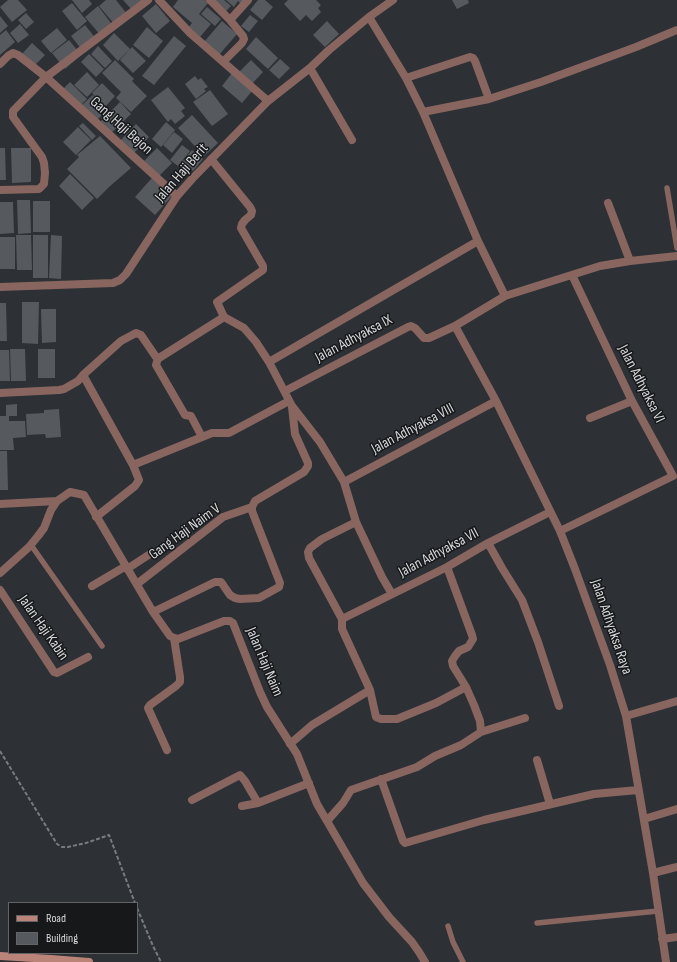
<!DOCTYPE html>
<style>
body{margin:0}
#map{position:relative;width:677px;height:962px;overflow:hidden;background:#2d3035;font-family:"Sofia Sans Condensed",sans-serif}
canvas{display:block}
.legend{position:absolute;left:8px;top:902px;width:130px;height:52px;box-sizing:border-box;background:#16181a;border:1px solid #626467;margin:0;padding:5px 7px;list-style:none;font-size:12px;color:#d5d7da}
.legend li{display:flex;align-items:center;gap:8px;height:20px}
.legend b{width:20px;border:1px solid #626467}
</style>
<div id="map">
<canvas width="677" height="962"></canvas>
<ul class="legend">
<li><b style="height:5px;background:#ba8479"></b>Road</li>
<li><b style="height:11px;background:#565a5f"></b>Building</li>
</ul>
</div>
<script>
const g = document.querySelector('canvas').getContext('2d');
g.lineJoin = 'round';
function fill(path, color) { g.fillStyle = color; g.fill(path, 'evenodd'); }
const poly = rows => new Path2D(rows.map(r => 'M' + r).join(''));
function stroke(path, color, width, dash) { g.strokeStyle = color; g.lineWidth = width; g.lineCap = dash ? 'butt' : 'round'; g.setLineDash(dash || []); g.stroke(path); }
function drawText(font, color, halo, rows, align = 'center') {
  g.font = font + ' "Sofia Sans Condensed",sans-serif'; g.lineWidth = 3; g.setLineDash([]); g.textBaseline = 'middle'; g.strokeStyle = halo; g.fillStyle = color; for (const [text, x, y, turn = 0] of rows) {
    g.save(); g.translate(x, y); g.rotate((+turn || 0) * Math.PI / 180); g.textAlign = isNaN(turn) ? turn : align; if (halo) g.strokeText(text, 0, 0); g.fillText(text, 0, 0); g.restore();
  }
}
const building = poly([
 [8,0,18,0,27,10,12,22,0,7],
 [72,0,89,0,92,4,82,13],
 [106,0,116,0,127,14,115,25,99,6],
 [123,0,144,0,132,10],
 [178,0,205,0,208,3,199,14,211,24,200,37,189,27,192,23,173,7],
 [213,0,224,0,231,6,226,11],
 [226,0,245,0,241,4,238,1,234,7],
 [258,0,265,0,273,7,262,20,250,10],
 [288,0,316,0,321,5,318,8,321,12,312,21,306,15,300,21,284,4],
 [452,0,468,0,469,3,457,9],
 [72,3,87,21,77,30,62,11],
 [156,4,170,21,156,33,142,16],
 [98,6,114,27,102,37,85,17],
 [207,7,221,19,215,26,201,14],
 [26,13,34,22,26,29,18,20],
 [250,15,258,21,249,32,241,26],
 [0,16,8,26,0,33],
 [222,21,237,34,219,55,204,42],
 [327,21,339,34,325,47,313,35],
 [20,24,29,35,18,43,10,33],
 [85,25,97,40,83,51,71,36],
 [147,27,163,41,149,58,133,45],
 [57,28,67,40,51,53,41,41],
 [6,30,15,42,0,55,0,35],
 [114,33,130,49,118,61,103,45],
 [174,36,186,46,154,85,142,76],
 [256,37,278,58,268,69,246,49],
 [69,40,81,55,65,69,52,53],
 [32,43,45,55,34,66,22,54],
 [98,46,112,61,105,68,91,54],
 [132,47,146,61,133,73,120,60],
 [89,54,104,69,96,77,81,62],
 [280,59,290,68,279,79,269,70],
 [115,60,134,79,132,81,147,96,131,112,116,98,121,92,102,73],
 [251,60,263,72,251,85,239,72],
 [87,72,99,85,87,97,74,85],
 [232,73,253,90,242,103,222,86],
 [195,76,198,80,201,78,208,87,204,89,206,91,196,99,185,84],
 [70,82,87,99,80,106,63,89],
 [102,83,115,96,105,107,92,93],
 [168,87,185,108,181,111,185,116,175,124,171,119,168,122,151,100],
 [210,90,228,114,212,126,193,102],
 [93,95,107,110,97,120,82,105],
 [120,102,131,114,110,134,99,123],
 [192,115,218,143,204,156,178,128],
 [166,122,175,130,161,147,152,139],
 [83,123,96,136,92,140,79,126],
 [136,124,149,137,133,154,120,141],
 [78,127,91,140,76,155,63,142],
 [174,132,183,139,172,153,163,145],
 [100,136,131,168,109,187,97,199,67,169,79,157,77,155],
 [182,145,190,151,178,166,170,160],
 [0,148,5,148,6,180,0,180],
 [11,148,31,148,31,182,12,183],
 [157,148,172,163,159,176,144,161],
 [192,150,203,159,193,171,182,162],
 [70,174,94,198,82,210,59,186],
 [152,178,172,196,155,215,135,197],
 [17,200,30,200,31,233,18,234],
 [33,201,50,201,50,232,33,232],
 [0,202,13,202,14,233,0,234],
 [16,235,31,235,32,270,17,270],
 [33,235,48,235,48,278,33,278],
 [51,235,62,236,61,279,49,278],
 [0,237,15,237,15,269,0,269],
 [22,302,39,302,38,344,22,343],
 [0,303,6,303,7,341,0,341],
 [41,309,56,309,56,342,42,343],
 [10,349,25,349,26,381,11,381],
 [38,349,55,349,55,378,38,378],
 [0,350,9,350,10,381,0,381],
 [17,404,17,416,9,416,9,438,9,421,25,421,26,437,13,438,14,450,0,450,0,416,6,416,6,405],
 [59,409,61,437,46,438,45,434,27,435,26,414,44,413,44,410],
 [0,451,7,451,8,490,0,490]
]);
const path = poly([
 [0,751,57,844,62,847,68,847,86,843,109,835,135,903],
 [137,908,153,946,161,962]
]);
const lane = poly([
 [667,188,677,248],
 [31,545,102,646],
 [537,923,658,911],
 [448,926,453,942,463,962]
]);
const street = poly([
 [159,0,190,33,268,101],
 [210,0,230,20,243,36,244,39,242,43,223,62],
 [369,17,406,78,423,112,478,241,505,296],
 [230,20,248,0],
 [0,64,8,56,13,53,18,55,46,77,177,196],
 [310,68,352,140],
 [406,78,470,57,473,58,475,61,489,99],
 [423,112,489,99,541,82,636,47,677,30],
 [211,159,250,207,252,211,251,215,245,220,242,224,241,228,263,266,263,270,217,302,224,317,244,328,256,342,269,362,292,406,320,442,344,482,356,522,382,577,392,594],
 [0,190,39,189,44,184,45,173,44,163,42,157,13,117,13,111,46,77,148,0],
 [608,203,630,261],
 [0,287,113,283,120,280,126,274,177,196,192,179,268,101,310,68,329,50,369,17,393,0],
 [455,326,496,401,560,531,575,569,610,665,626,716,653,873,666,962],
 [158,358,156,365,185,415,191,416,202,437],
 [269,362,478,241],
 [83,375,133,465,139,480,135,486,96,517],
 [285,391,408,327,411,326,415,328,424,338,429,338,455,326,505,296,600,266,630,261,677,256],
 [0,393,59,390,64,389,78,381,83,375,121,341,136,333,141,335,156,357,159,358,224,317],
 [590,418,632,401],
 [133,465,212,433,229,433,289,401],
 [344,482,496,401],
 [0,504,57,501,70,492,84,495,153,612,170,636,174,638,178,639,224,621,230,621,233,623,260,692,267,707,297,754,317,804,327,821,363,883,389,917,412,942,419,952,425,962],
 [356,522,322,539,310,548,308,552,309,558,342,619,342,629,370,690,376,717,381,719,397,719,436,703,466,687],
 [560,531,673,476,632,401,572,275],
 [488,543,502,568,522,600,538,642,559,706],
 [447,567,472,635,473,639,468,647,459,651,455,656,452,661,453,666,466,687,474,705,480,721,481,732],
 [127,569,150,554],
 [0,573,29,547,38,536,44,528,51,510,57,501],
 [137,584,223,517,252,507],
 [92,586,126,566],
 [0,590,54,672,57,673,88,657],
 [153,612,215,582,221,582,230,595,235,598,240,599,259,598,279,587,280,583,252,511,252,507,255,501,304,472,308,466,308,463,295,434,292,407],
 [342,619,447,567,488,543,550,512],
 [626,716,677,701],
 [290,744,312,725,370,690],
 [167,750,148,708,150,705,176,686,180,682,180,677,174,638],
 [537,760,550,804],
 [381,779,403,841,405,843,484,820,594,794,638,790],
 [192,800,240,775,245,781,258,803],
 [242,806,258,803,309,783],
 [644,819,677,809],
 [327,821,343,803,351,790,417,767,435,756,461,745,481,732,525,718],
 [653,873,677,867],
 [662,939,677,937]
]);
const secondary = poly([
 [0,956,51,959,89,962]
]);
const streetNames = [
 ["Gang Hqji Bejon",121,126,42],
 ["Jalan Haji Berit",182,173,-49],
 ["Jalan Adhyaksa IX",354,339,-28],
 ["Jalan Adhyaksa VI",641,384,63],
 ["Jalan Adhyaksa VIII",413,429,-28],
 ["Gang Haji Naim V",185,532,-36],
 ["Jalan Adhyaksa VII",439,553,-28],
 ["Jalan Adhyaksa Raya",611,627,71],
 ["Jalan Haji Kabin",43,628,55],
 ["Jalan Haji Naim",264,662,67]
];
fill(building, '#565a5f');
stroke(path, '#797b7f', 2, [4, 2]);
stroke(lane, '#88665f', 5.5);
stroke(street, '#88665f', 8);
stroke(secondary, '#ba8479', 8);
drawText('15px', '#d5d7da', '#16181a', streetNames);
</script>
